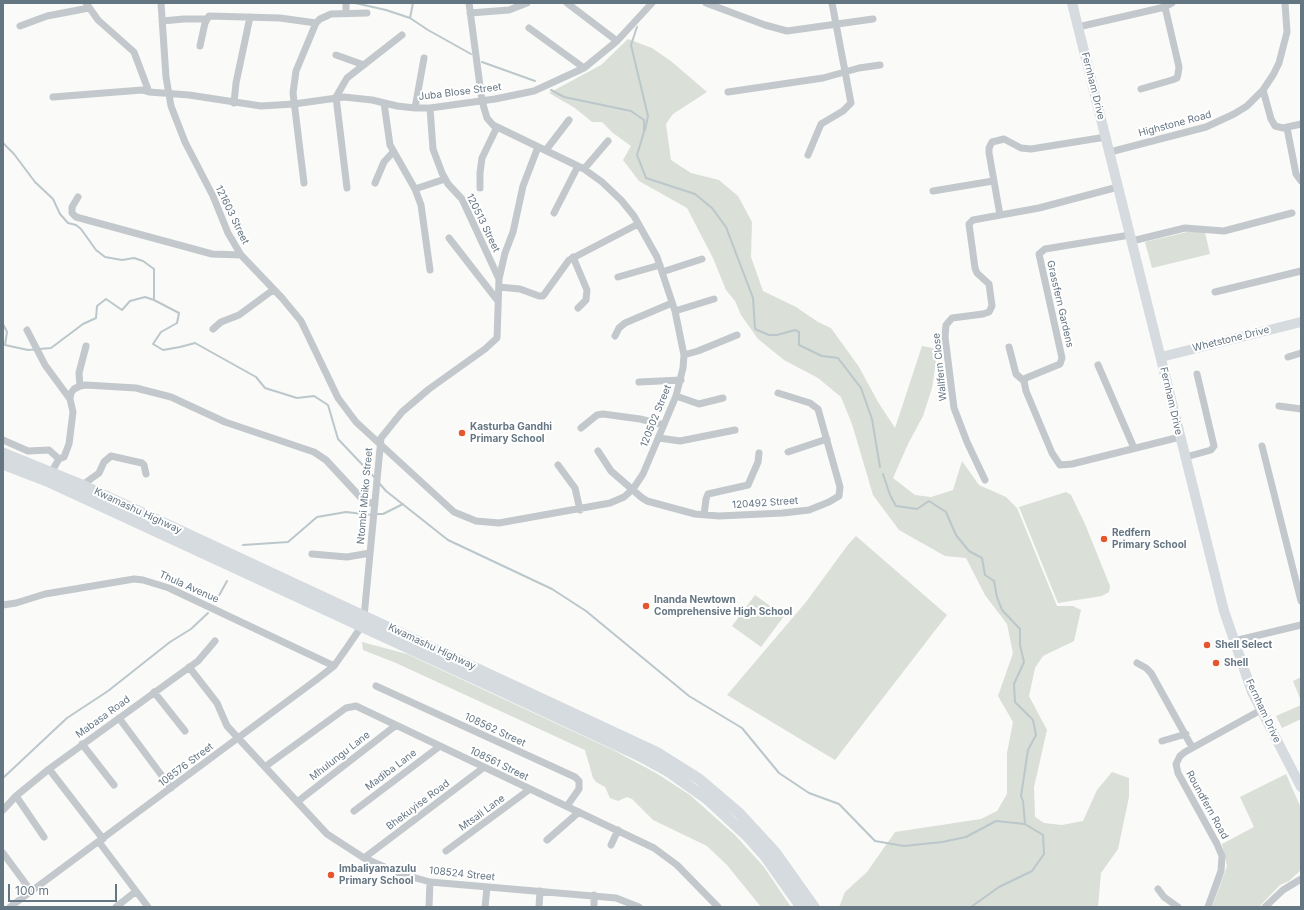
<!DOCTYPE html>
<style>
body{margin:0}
#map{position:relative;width:1304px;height:910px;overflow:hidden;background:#fafaf8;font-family:Inter,sans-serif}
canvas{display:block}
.frame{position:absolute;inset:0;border:4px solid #657683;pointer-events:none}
.scale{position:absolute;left:8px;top:884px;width:109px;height:18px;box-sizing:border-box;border:2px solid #657683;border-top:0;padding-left:5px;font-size:12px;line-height:14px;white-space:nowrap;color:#657683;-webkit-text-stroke:3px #fff;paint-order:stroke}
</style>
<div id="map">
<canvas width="1304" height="910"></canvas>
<div class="frame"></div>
<div class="scale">100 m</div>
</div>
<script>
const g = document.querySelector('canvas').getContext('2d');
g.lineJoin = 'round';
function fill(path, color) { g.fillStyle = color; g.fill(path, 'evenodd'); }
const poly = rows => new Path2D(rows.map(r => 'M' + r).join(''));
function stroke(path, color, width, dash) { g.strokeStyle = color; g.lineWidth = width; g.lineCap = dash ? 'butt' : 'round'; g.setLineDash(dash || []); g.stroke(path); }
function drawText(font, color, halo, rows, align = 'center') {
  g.font = font + ' Inter,sans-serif'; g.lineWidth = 4; g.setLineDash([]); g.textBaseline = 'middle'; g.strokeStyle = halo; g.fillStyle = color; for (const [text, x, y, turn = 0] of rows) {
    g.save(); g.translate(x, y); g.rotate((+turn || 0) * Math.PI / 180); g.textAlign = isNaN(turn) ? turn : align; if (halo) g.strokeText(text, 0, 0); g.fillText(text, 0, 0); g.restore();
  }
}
const green = poly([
 [628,39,652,48,672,62,707,92,673,114,666,124,671,160,691,173,719,180,738,196,752,222,751,257,763,291,796,307,818,322,831,328,859,367,878,402,895,428,922,346,938,349,932,388,923,416,908,444,893,478,915,495,931,497,953,490,962,461,979,485,1006,497,1017,508,1057,606,1073,606,1081,610,1074,641,1043,656,1035,668,1029,696,1047,730,1034,787,1035,817,1044,823,1062,825,1083,821,1097,790,1112,772,1129,778,1129,797,1118,849,1101,873,1098,907,839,907,845,892,867,872,895,832,981,819,997,811,1007,794,1007,753,1013,722,998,696,1013,653,1007,624,985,595,966,558,945,556,899,530,873,495,852,424,841,397,818,378,784,360,758,339,741,315,735,301,726,290,713,258,687,208,639,181,623,160,631,146,613,133,602,122,592,122,575,108,549,93,601,65],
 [1204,228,1210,254,1152,268,1145,242],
 [1066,492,1071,495,1085,524,1110,586,1109,592,1102,596,1058,603,1019,507],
 [856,536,947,615,835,760,727,695,806,602,847,546],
 [755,595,784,616,761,647,732,626],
 [362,642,407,654,613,750,656,773,690,795,736,836,764,867,791,907,761,907,727,865,707,846,653,820,632,799,627,797,618,801,610,798,605,787,596,782,593,778,585,750,396,663,363,650],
 [1301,677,1301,701,1293,681],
 [1301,705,1301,719,1282,728,1276,716],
 [1286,774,1301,808,1301,870,1289,881,1280,885,1259,907,1212,907,1227,866,1222,844,1254,827,1240,797]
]);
const stream = poly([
 [355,3,386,10,410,18,428,30,471,54],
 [410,18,413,3],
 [637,27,631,45,648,116,645,130],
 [482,62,535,81],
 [551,90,564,97,631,111,644,120,644,132,637,155,646,178,695,194,712,208,726,227,753,298,755,329,769,335,777,335,795,330,799,332,799,345,822,356,838,358,861,388,872,419,880,467],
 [3,143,14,154,35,182,53,199,60,214,68,223,76,225,81,229,96,250,105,257,122,260,134,258,143,261,154,269,154,300],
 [3,324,7,332,5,345,28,350,51,348,83,324,96,318,97,306,106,299,122,310,130,301,145,297,154,300,179,313,177,323,161,332,153,344,163,350,180,347,195,343,256,377,265,388,297,398,314,396,328,405,338,439,376,479],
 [883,474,890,495,896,506,917,509,929,501,946,512,956,535,969,551,982,558,985,575,994,581,997,597,1002,610,1020,629,1020,645,1024,662,1014,684,1015,702,1033,720,1036,735,1028,750,1021,796,1023,801,1025,824],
 [379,483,386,491,448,540,552,589,586,611,689,696,742,728,779,773,809,793,839,804,875,841,904,846,942,842,966,837,996,821,1025,824,1043,835,1044,854,1032,871,999,887,971,907],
 [376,514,383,514,403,504],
 [243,545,288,542,317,517,346,512,372,515],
 [215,603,227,581],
 [3,778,67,718,108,691,170,642,191,629,208,613]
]);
const street = poly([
 [86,3,98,20,134,52,149,92],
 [161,3,166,77,171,106,185,142,213,196,228,233,241,255,282,298,301,321,338,398,356,422,454,512,476,521,499,523,610,503,624,497,633,489,643,474,676,396,683,368,684,355,675,311,657,257,634,216,621,200,602,182,584,169,493,125,487,118,482,101,469,3],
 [567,3,617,41],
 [706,3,765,25,787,31,873,19],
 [470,13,509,10,527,3],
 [346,14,346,3],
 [162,21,184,19,206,19],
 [20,26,47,16,89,8],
 [1078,27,1165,7,1172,3],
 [529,28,584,68],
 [200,46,205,23,209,16,280,18,316,23],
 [336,55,364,65],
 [1141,89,1172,80,1177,78,1178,74,1179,67,1165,7],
 [1263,90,1271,119,1275,126,1283,128,1301,124],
 [728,92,823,78,859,68,880,65],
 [53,97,142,90,149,92,189,95,261,106,294,104,344,97,372,100,397,106,415,108,430,108,495,99,534,91,584,68,617,41,652,3],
 [234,103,236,83,250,17],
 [384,103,390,145,415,189,421,205,430,270],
 [415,108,424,58],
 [430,108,433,149,442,173,448,184,462,199,499,279],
 [1287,128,1296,174,1301,181],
 [546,150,569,120],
 [1110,152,1206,127,1234,114,1247,106,1263,90,1273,75,1279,63,1287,32,1285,3],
 [808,155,821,124,843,111,851,103,832,3],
 [584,169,608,141],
 [304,183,293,93,296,71,316,23,320,19,331,14,367,13],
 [375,183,384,162,393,152],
 [347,188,336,97,347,78,402,35],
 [480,188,480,173,482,158,497,127],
 [415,189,445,179],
 [933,191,993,181],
 [78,197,72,207,72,213,76,217,212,254,241,255],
 [554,213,578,166],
 [1000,215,989,153,989,148,992,142,1004,139,1021,148,1031,149,1106,137],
 [1130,235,1045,249,1039,254,1062,358,1060,364,1026,378,1024,381,1026,391,1052,453,1060,465,1072,464,1180,437],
 [449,238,498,301],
 [1132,241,1185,228,1224,231,1292,213],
 [573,257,587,290,586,300,578,308],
 [662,272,702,259],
 [618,277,660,265],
 [499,287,520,289,539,296,543,296,569,260,638,224],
 [1215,292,1301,271],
 [675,311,714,299],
 [213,329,221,322,239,315,273,290],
 [27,330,45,365,70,399],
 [615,336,619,328,625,323,672,303],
 [1009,347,1016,374,1024,381],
 [684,355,698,351,737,335],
 [1288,357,1301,353],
 [1098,365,1134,448],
 [639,382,681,380],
 [80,386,79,373,86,346],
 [676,396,699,404,723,398],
 [1279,406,1301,409],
 [581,428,597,415,603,414,640,419,664,425],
 [659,438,680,441,735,430],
 [3,440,28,451,49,450,59,459],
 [1262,446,1301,601],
 [598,451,611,471,641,497,647,501,695,514,719,516,783,513,809,510,829,502,839,496,840,487,818,409,810,403,778,393],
 [788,452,827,439],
 [1186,457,1211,450,1214,446,1197,374],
 [558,465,575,488,580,510],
 [49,476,59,459,64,457,69,444,73,412,70,399,71,393,74,389,80,386,86,385,136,388,171,397,225,422,314,452,326,460,364,501,375,504],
 [985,480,967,442,954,408,945,337,946,325,952,318,983,314,989,312,992,306,989,284,977,273,975,268,969,224,973,220,1039,208,1118,187],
 [81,486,99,473,104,462,111,456,142,463,144,465,146,474],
 [704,515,706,499,708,494,748,485,758,462,759,453],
 [312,554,347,557,370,553],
 [3,605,16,603,45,594,134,579,143,580,169,588,334,666],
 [1234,641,1301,625],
 [1137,663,1146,668,1151,673,1192,747],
 [189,667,217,703,227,726,314,820,327,834,364,858,398,873,430,882,616,898,639,907],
 [376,686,575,777,579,781,579,789,567,806],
 [154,692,185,731],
 [119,718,171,788],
 [1162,741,1186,734],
 [82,744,114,785],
 [266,766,346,708,356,706,654,848,677,865,718,907],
 [49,769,103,839],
 [16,796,44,837],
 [297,802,395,726],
 [3,810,16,796,49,769,198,661,215,641],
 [354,811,440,746],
 [547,840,579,812],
 [99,842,148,907],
 [611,845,618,830],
 [446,851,530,789],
 [3,853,31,891],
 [364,858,483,768],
 [1158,889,1164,897,1178,907],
 [10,907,316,680,334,666,346,649,361,627,364,617,381,438,402,412,429,389,485,349,497,338,499,279,505,253,513,232,523,186,538,147],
 [116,907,135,892],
 [429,907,430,882],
 [485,907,487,887],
 [539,907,540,891],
 [594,907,594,895],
 [1208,907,1221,871,1222,856,1217,844,1178,773,1176,764,1180,756,1185,752,1261,710],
 [1265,907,1283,890,1301,879]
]);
const secondary = poly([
 [1072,3,1224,611,1252,692,1301,787],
 [1161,357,1301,322]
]);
const primary = poly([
 [3,453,82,485,656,752,699,779,739,813,775,852,814,907],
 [3,464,47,481,497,689,640,756,669,772,707,799,748,837,765,856,801,907]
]);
const markers = [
 [462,433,4,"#e4572e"],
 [1104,539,4,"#e4572e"],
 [646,606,4,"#e4572e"],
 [1207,645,4,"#e4572e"],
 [1216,663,4,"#e4572e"],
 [331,875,4,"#e4572e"]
];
const streetNames = [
 ["Fernham Drive",1093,86,76],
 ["Juba Blose Street",460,92,-7],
 ["Highstone Road",1175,124,-15],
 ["121603 Street",232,215,64],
 ["120513 Street",483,223,64],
 ["Grassfern Gardens",1060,304,77],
 ["Whetstone Drive",1231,339,-14],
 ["Wallfern Close",940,367,-96],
 ["Fernham Drive",1171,401,77],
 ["120502 Street",656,416,-68],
 ["Ntombi Mbiko Street",365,496,-85],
 ["120492 Street",765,503,-4],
 ["Kwamashu Highway",138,511,25],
 ["Thula Avenue",189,587,24],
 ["Kwamashu Highway",432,647,25],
 ["Fernham Drive",1263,711,65],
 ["Mabasa Road",103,717,-36],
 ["108562 Street",495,730,25],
 ["Mhulungu Lane",340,756,-38],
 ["108561 Street",499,764,26],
 ["108576 Street",186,765,-37],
 ["Madiba Lane",391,770,-37],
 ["Bhekuyise Road",418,805,-37],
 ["Roundfern Road",1207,805,61],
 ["Mtsali Lane",482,813,-36],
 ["108524 Street",462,874,6]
];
const poiNames = [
 ["Kasturba Gandhi",470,427],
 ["Primary School",470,439],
 ["Redfern",1112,533],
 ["Primary School",1112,545],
 ["Inanda Newtown",654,600],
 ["Comprehensive High School",654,612],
 ["Shell Select",1215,645],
 ["Shell",1224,663],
 ["Imbaliyamazulu",339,869],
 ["Primary School",339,881]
];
fill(green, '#dadfd7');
stroke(stream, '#bbc7cb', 2);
stroke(street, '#c3c8cc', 7);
stroke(secondary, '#d6dbdf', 10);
stroke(primary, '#d6dbdf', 11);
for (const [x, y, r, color] of markers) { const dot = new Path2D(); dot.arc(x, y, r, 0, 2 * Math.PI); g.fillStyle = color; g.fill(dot); stroke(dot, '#fff', 1.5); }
drawText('10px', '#657683', '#fff', streetNames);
drawText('bold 10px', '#657683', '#fff', poiNames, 'left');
</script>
